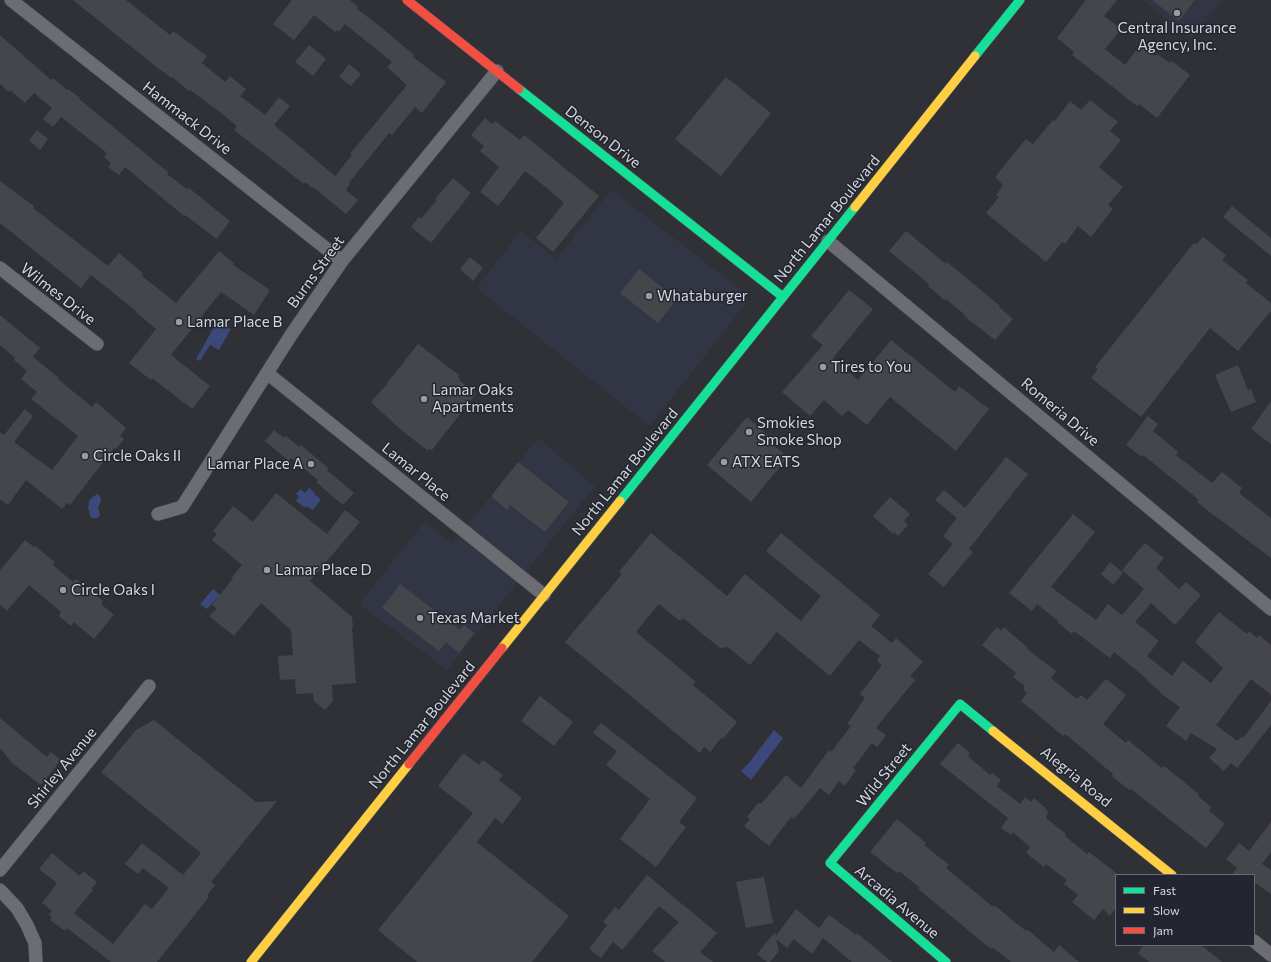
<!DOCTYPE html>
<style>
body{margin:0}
#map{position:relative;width:1271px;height:962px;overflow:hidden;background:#303137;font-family:Commissioner,sans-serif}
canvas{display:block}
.legend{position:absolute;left:1115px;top:874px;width:140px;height:72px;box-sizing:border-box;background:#232630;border:1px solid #6a6c75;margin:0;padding:5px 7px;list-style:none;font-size:12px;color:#d4d6dc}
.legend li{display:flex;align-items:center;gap:8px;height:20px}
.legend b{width:20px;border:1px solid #6a6c75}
</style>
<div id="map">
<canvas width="1271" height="962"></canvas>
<ul class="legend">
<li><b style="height:5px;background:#16e098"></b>Fast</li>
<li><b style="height:5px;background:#ffcf43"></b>Slow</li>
<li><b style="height:5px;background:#f24e42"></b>Jam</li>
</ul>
</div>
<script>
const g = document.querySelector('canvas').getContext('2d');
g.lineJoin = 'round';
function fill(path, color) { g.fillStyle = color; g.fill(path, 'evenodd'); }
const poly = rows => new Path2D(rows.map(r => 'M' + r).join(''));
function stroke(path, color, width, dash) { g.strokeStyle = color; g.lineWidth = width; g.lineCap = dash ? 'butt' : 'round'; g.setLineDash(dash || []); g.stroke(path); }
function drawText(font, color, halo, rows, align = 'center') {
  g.font = font + ' Commissioner,sans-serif'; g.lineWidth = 3; g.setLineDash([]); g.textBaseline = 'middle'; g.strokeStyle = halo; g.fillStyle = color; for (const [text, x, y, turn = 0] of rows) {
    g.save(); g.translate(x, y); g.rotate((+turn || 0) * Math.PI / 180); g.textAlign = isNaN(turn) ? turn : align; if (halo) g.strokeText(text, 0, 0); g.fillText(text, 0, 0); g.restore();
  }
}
const built = poly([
 [1142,0,1223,0,1191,38],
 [611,190,743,291,746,303,650,426,476,288,521,231,556,259],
 [538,438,595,486,447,670,359,604,424,522,453,543]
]);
const water = poly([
 [217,322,231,329,219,350,210,345,200,361,196,359],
 [309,488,315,493,314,494,321,499,313,510,306,506,305,508,296,501,299,496,296,494,300,489,305,493],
 [97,494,100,496,101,501,98,508,100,516,97,518,91,518,88,508,89,501,93,497],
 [213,589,220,595,207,609,200,604],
 [774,730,783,738,751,780,741,771,748,764]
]);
const building = poly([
 [73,0,126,0,170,35,173,31,207,56,202,63,225,82,230,76,246,89,240,96,265,115,279,97,290,106,274,125,335,176,352,155,350,154,407,85,387,67,392,62,345,24,339,32,337,30,335,32,314,15,294,40,273,24,292,0,350,0,358,7,357,9,381,27,414,55,413,57,446,82,422,113,415,107,392,135,389,133,349,183,350,184,346,190,358,200,346,214,313,187,312,188,305,182,304,184,234,130,237,126,221,113,190,90,189,91,172,77,171,78,154,65],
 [1086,0,1117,0,1104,16,1121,29,1105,49,1125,65,1140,45,1155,56,1157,54,1170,63,1172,61,1190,75,1157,118,1139,104,1137,106,1072,55,1074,52,1057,38],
 [1152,0,1195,0,1179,21],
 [0,35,51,80,53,78,67,90,68,89,80,98,79,99,168,172,167,174,188,190,189,188,230,221,217,239,185,215,184,216,125,167,119,175,108,167,111,163,104,157,107,153,61,117,53,127,43,119,52,108,34,93,25,103,10,90,9,92,0,84],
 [309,45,326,59,313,76,295,62],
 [349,64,361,74,351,86,339,77],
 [726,77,771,113,721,176,675,139],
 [1090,100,1118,122,1110,131,1121,140,1099,167,1123,187,1108,205,1113,209,1091,237,1078,226,1065,244,1062,242,1046,262,986,213,999,197,996,195,1003,185,995,177,1026,139,1033,144,1053,120,1055,121,1070,101,1081,110],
 [485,118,492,124,495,121,520,140,524,135,599,196,553,252,536,238,564,203,547,188,525,171,498,206,480,192,499,167,480,151,484,146,471,135],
 [37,130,48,139,40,150,29,140],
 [453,178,471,193,431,243,411,227,419,217,421,219,437,200,435,199],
 [0,181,34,206,33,208,108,266,119,253,143,273,142,276,176,303,219,251,234,263,233,265,270,290,254,315,221,292,171,355,210,386,192,409,152,378,151,380,129,363,156,329,136,312,136,311,91,275,81,288,0,223],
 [1232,206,1271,238,1271,256,1223,217],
 [906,231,946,264,947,262,1000,306,999,307,1013,319,995,340,964,316,964,314,946,299,944,300,928,286,929,284,889,251],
 [1203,237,1226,255,1222,260,1248,280,1246,283,1271,303,1271,311,1238,351,1210,328,1141,417,1091,378,1098,369,1095,367,1166,278,1194,243,1196,245],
 [470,257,483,268,473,281,460,269],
 [639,269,677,299,658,323,620,293],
 [849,290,873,309,833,358,858,380,891,340,955,392,959,386,989,409,956,451,890,397,867,425,848,410,842,416,824,400,810,416,782,392,823,345,811,336],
 [0,315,40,348,33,357,59,378,58,379,92,407,96,402,126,428,120,436,124,439,116,449,114,448,70,505,67,503,62,509,26,480,8,505,0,499,0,432,4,435,25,409,33,416,14,442,52,470,78,436,31,399,37,392,21,379,27,371,14,360,15,358,0,345],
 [418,344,459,375,458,377,460,378,459,380,475,393,474,394,475,395,432,450,430,449,427,450,401,430,371,402,387,384,387,383],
 [1238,365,1248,390,1251,389,1256,402,1231,412,1215,375],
 [1271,401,1271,444,1251,429],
 [1148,416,1158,424,1153,431,1178,452,1176,455,1212,483,1222,472,1242,488,1239,493,1271,518,1271,558,1218,518,1217,518,1197,502,1199,500,1143,455,1142,457,1126,445],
 [747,417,769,436,766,439,788,457,751,502,707,465],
 [274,430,284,438,286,436,299,447,301,445,328,468,327,470,354,493,343,505,316,482,318,480,291,458,289,461,265,441],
 [1006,457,1028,474,969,549,973,552,944,587,928,574,953,544,943,536,957,518,935,500,944,490,965,508],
 [518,462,569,502,545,532,510,505,507,510,492,497,493,496,492,495],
 [276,493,327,534,345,510,360,522,310,581,352,617,353,628,352,628,356,683,332,685,333,701,325,710,314,701,313,693,296,694,295,679,280,680,278,656,293,655,291,630,261,603,234,636,209,616,217,609,212,605,233,578,232,577,242,565,212,540,217,534,213,531,233,506,253,522],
 [890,497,910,514,904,521,908,525,898,536,894,532,893,534,873,516],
 [1073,514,1095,532,1051,587,1096,620,1108,604,1122,615,1144,589,1122,570,1145,543,1164,558,1156,568,1179,589,1186,582,1201,595,1175,625,1151,603,1135,622,1159,641,1147,656,1172,676,1183,661,1211,683,1223,668,1195,642,1219,612,1247,634,1249,631,1257,638,1259,635,1271,645,1271,695,1251,679,1216,725,1237,741,1241,737,1243,738,1271,701,1271,725,1237,768,1231,763,1224,771,1209,758,1217,749,1191,733,1186,741,1166,726,1180,707,1159,692,1160,691,1147,681,1148,680,1114,652,1110,658,1074,631,1072,634,1057,622,1058,621,1037,604,1032,611,1009,593],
 [651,533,727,596,745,574,801,621,821,596,766,551,781,533,880,615,871,626,892,643,896,638,923,662,910,676,915,680,876,728,886,735,877,747,872,743,853,768,856,770,845,786,839,781,829,795,820,788,794,819,791,817,769,846,744,826,750,819,747,817,758,803,761,804,786,775,801,788,829,750,831,752,851,726,847,724,865,698,860,694,882,665,877,661,880,656,859,640,830,676,777,632,750,665,728,647,720,648,683,618,680,621,659,604,636,632,695,681,693,685,737,722,723,739,721,738,710,752,704,747,700,753,565,642,622,574,619,572],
 [25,540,34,547,35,546,55,562,53,565,73,582,76,579,103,601,101,604,114,615,94,639,74,622,71,626,59,616,61,612,29,585,7,611,0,605,0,570],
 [1110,562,1123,573,1113,585,1101,574],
 [400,584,460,630,464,625,474,633,459,653,446,642,439,651,382,608],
 [997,627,1001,631,1004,627,1028,648,1027,649,1056,671,1051,678,1077,699,1081,695,1087,700,1106,679,1126,695,1103,724,1126,743,1128,740,1162,768,1164,766,1199,794,1198,796,1211,807,1209,811,1225,824,1206,848,1131,789,1129,790,1112,776,1113,774,1065,734,1063,736,1021,701,1027,693,1023,689,1025,686,1013,677,1016,673,982,645],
 [540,696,573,722,554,746,521,721],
 [0,718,47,757,51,752,61,760,41,785,12,763,0,748],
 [154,720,256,802,277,801,211,882,215,885,207,895,209,897,157,962,111,962,67,928,65,931,50,920,52,918,49,915,52,911,42,903,57,883,39,869,52,853,80,876,83,871,97,882,92,888,93,890,74,913,113,944,145,904,152,909,169,888,143,868,138,874,125,864,142,843,183,875,201,853,101,772,136,730],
 [601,723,697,798,679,822,686,827,656,867,620,839,650,799,606,765,617,751,593,733],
 [958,743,970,753,968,756,990,775,992,773,1001,780,997,786,1020,804,1025,797,1031,802,1034,798,1042,805,1048,811,1046,818,1066,834,1065,836,1087,854,1089,852,1116,873,1116,908,1110,916,1103,909,1094,920,1072,902,1078,895,1064,884,1067,880,1046,864,1044,867,1026,853,1030,847,1013,832,1011,835,1001,828,1008,818,940,764],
 [463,753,479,765,483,760,503,775,499,780,522,798,502,824,495,818,477,842,569,916,532,962,417,962,378,930,473,813,438,786],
 [897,819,926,843,924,845,949,865,946,868,993,907,994,905,1026,931,1028,930,1054,952,1059,945,1079,962,1011,962,992,947,991,949,918,889,920,888,899,871,897,873,870,852],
 [1271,822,1271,852,1262,864,1271,870,1271,894,1254,882,1254,875,1232,875,1237,868,1226,859,1239,843,1249,851],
 [647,875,718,934,716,934,700,952,713,962,665,962,652,951,679,922,659,906,622,950,613,942,601,958,589,949,607,925,603,922,615,907,619,910],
 [764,877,773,923,746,928,736,882],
 [796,909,819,928,829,915,856,935,857,933,892,962,852,962,823,938,812,954,794,939,787,948,776,939,779,951,770,962,767,962,757,954,775,932,776,936],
 [1144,945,1201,945,1222,962,1149,962,1138,953]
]);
const street = poly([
 [11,0,342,261],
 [828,241,1271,609],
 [0,268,97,344],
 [267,373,544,595],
 [158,514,182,507,291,335,342,261,497,71],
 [0,870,149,686],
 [0,890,17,908,27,925,35,943,36,962],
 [1254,941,1271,955]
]);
const fast = poly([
 [975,56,1020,0],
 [519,89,783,297],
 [620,501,855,207],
 [946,962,830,863,960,704,993,731]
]);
const slow = poly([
 [855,207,975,56],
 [502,648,620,501],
 [993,731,1172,875],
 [251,962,409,764]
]);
const jam = poly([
 [407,0,519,89],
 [409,764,502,648]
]);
const markers = [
 [1177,13,4,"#9b9ca2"],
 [649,296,4,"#9b9ca2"],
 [179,322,4,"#9b9ca2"],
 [823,367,4,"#9b9ca2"],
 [424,399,4,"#9b9ca2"],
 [749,432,4,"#9b9ca2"],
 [85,456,4,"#9b9ca2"],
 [724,462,4,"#9b9ca2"],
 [311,464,4,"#9b9ca2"],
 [267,570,4,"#9b9ca2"],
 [63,590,4,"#9b9ca2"],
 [420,618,4,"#9b9ca2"]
];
const poiNames = [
 ["Central Insurance",1177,28,"center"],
 ["Agency, Inc.",1177,45,"center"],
 ["Whataburger",657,296],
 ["Lamar Place B",187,322],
 ["Tires to You",831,367],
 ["Lamar Oaks",432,390],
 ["Apartments",432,407],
 ["Smokies",757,423],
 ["Smoke Shop",757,440],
 ["Circle Oaks II",93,456],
 ["ATX EATS",732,462],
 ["Lamar Place A",303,464,"right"],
 ["Lamar Place D",275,570],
 ["Circle Oaks I",71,590],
 ["Texas Market",428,618]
];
const streetNames = [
 ["Hammack Drive",187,118,38],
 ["Denson Drive",603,137,38],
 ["North Lamar Boulevard",827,219,-51],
 ["Burns Street",316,272,-54],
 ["Wilmes Drive",58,294,38],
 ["Romeria Drive",1060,412,40],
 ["Lamar Place",416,472,39],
 ["North Lamar Boulevard",625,472,-51],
 ["North Lamar Boulevard",422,725,-51],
 ["Shirley Avenue",62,768,-51],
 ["Wild Street",884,775,-51],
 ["Alegria Road",1076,777,39],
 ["Arcadia Avenue",897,902,40]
];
fill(built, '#323644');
fill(water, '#3b4879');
fill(building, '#45464b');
stroke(street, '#4e4f54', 14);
stroke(fast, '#4e4f54', 10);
stroke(slow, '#4e4f54', 10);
stroke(jam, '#4e4f54', 10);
stroke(street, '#6c6d72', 13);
stroke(fast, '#16e098', 9);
stroke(slow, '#ffcf43', 9);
stroke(jam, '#f24e42', 9);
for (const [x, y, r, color] of markers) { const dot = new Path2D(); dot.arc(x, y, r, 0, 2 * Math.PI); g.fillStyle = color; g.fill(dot); stroke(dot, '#232630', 1.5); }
drawText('15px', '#d4d6dc', '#232630', poiNames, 'left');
drawText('15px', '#d4d6dc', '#232630', streetNames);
</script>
